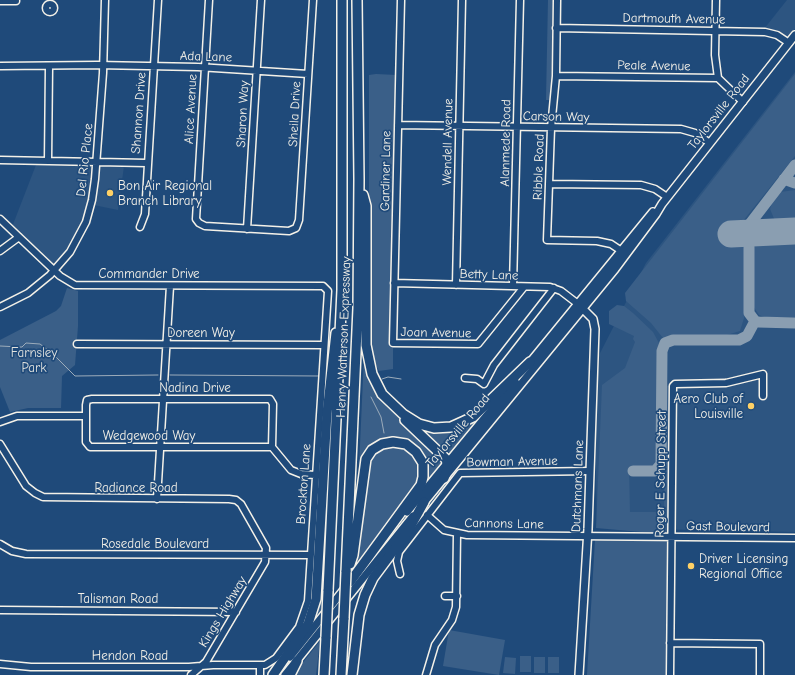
<!DOCTYPE html>
<style>
body{margin:0}
canvas{display:block;background:#1f4a7a}
</style>
<canvas width="795" height="675"></canvas>
<script>
const g = document.querySelector('canvas').getContext('2d');
g.lineJoin = 'round';
function fill(path, color) { g.fillStyle = color; g.fill(path, 'evenodd'); }
const poly = rows => new Path2D(rows.map(r => 'M' + r).join(''));
function stroke(path, color, width, dash) { g.strokeStyle = color; g.lineWidth = width; g.lineCap = dash ? 'butt' : 'round'; g.setLineDash(dash || []); g.stroke(path); }
function drawText(font, color, halo, rows, align = 'center') {
  g.font = font + ' "Comic Neue",sans-serif'; g.lineWidth = 3.5; g.setLineDash([]); g.textBaseline = 'middle'; g.strokeStyle = halo; g.fillStyle = color; for (const [text, x, y, turn = 0] of rows) {
    g.save(); g.translate(x, y); g.rotate((+turn || 0) * Math.PI / 180); g.textAlign = isNaN(turn) ? turn : align; if (halo) g.strokeText(text, 0, 0); g.fillText(text, 0, 0); g.restore();
  }
}
const built = poly([
 [787,0,795,0,795,29,789,37,785,37,778,33,764,29],
 [795,72,795,532,597,528,594,365,646,263],
 [36,165,124,166,118,210,89,204,77,233,55,266,12,227]
]);
const green = poly([
 [548,0,555,0,552,100,546,100],
 [376,74,396,75,391,345,393,348,393,369,379,371,373,359,369,344,369,75],
 [795,74,795,156,739,226,731,228,732,241,739,241,743,244,744,250,744,318,740,331,727,335,663,338,651,323,626,301,625,293],
 [795,190,795,223,781,223,775,221,770,209,772,203,780,192],
 [795,237,795,317,764,317,759,315,753,306,754,248,756,244,765,239],
 [67,288,78,291,78,326,75,365,62,376,61,408,28,408,10,412,0,387,0,340,56,311,61,306],
 [617,305,624,306,633,313,653,332,660,345,658,462,652,468,629,468,630,512,664,512,666,386,672,386,670,531,664,534,596,528,602,385,625,368,635,342,633,339,634,336,609,324,609,311],
 [364,356,378,394,386,406,444,460,427,482,414,446,373,446,358,490],
 [332,409,321,612,309,627],
 [480,416,450,453,417,426,435,430],
 [401,445,418,458,421,478,355,568,369,460,379,448],
 [671,539,668,675,587,675,595,540],
 [449,630,505,640,499,675,443,666],
 [320,641,316,675,293,675],
 [520,656,531,656,531,672,520,672],
 [505,657,516,658,515,674,503,673],
 [534,657,545,657,545,673,534,673],
 [548,657,559,657,559,673,548,673]
]);
const stream = poly([
 [0,346,19,347,22,347,26,343,40,344,52,353,75,376,158,375],
 [170,375,319,376],
 [382,379,388,377,401,379],
 [371,397,381,417,384,433]
]);
const taxiway = poly([
 [784,179,795,183],
 [755,321,749,313,749,225,795,165],
 [633,471,655,471,661,464,662,351,665,343,673,340,739,340,747,336,755,321,758,322,795,323]
]);
const runway = poly([
 [731,234,795,231]
]);
const minor = poly([
 [209,0,196,219,199,223,205,226,289,231,296,228,299,220,313,0],
 [401,0,393,343,478,344,524,287],
 [557,0,556,76,551,128,547,240,597,241,611,244,620,250],
 [716,0,715,55,718,78,743,102],
 [0,1,16,1],
 '46 8a4 4 0 1 1 8 0a4 4 0 1 1-8 0Z',
 [556,28,765,32,777,35,789,43],
 [0,66,97,65,198,67,308,74],
 [556,76,718,78],
 [398,125,681,129,695,133,710,143],
 [0,160,147,163],
 [48,161,49,67],
 [549,184,641,185,655,189,667,197],
 [0,219,60,276,75,285,323,286,328,291,308,601,299,627,276,658,265,665,213,665,189,667,31,667,0,664],
 [140,227,145,214,158,0],
 [247,229,261,0],
 [0,251,19,237],
 [394,283,550,287,561,291,578,304],
 [456,285,462,0],
 [513,286,520,0],
 [0,307,28,293,50,275,70,252,86,222,92,200,95,179,103,73,105,0],
 [77,344,324,345],
 [465,378,477,379,484,384,494,365,554,288],
 [92,399,270,399,273,404,272,447,90,447,86,442,86,405,87,400,92,399],
 [0,422,17,416,86,416],
 [0,444,26,486,35,493,43,497,229,499,236,500,241,504,266,548,265,562,206,662,191,675],
 [272,447,291,470,301,474,315,475],
 [157,499,170,286],
 [427,515,444,530,467,535,795,538],
 [0,544,12,551,26,554,311,555],
 [400,574,397,561,399,552,460,473,590,471],
 [445,596,457,596],
 [0,610,236,612],
 [670,643,760,644,760,675],
 [260,665,260,675],
 [426,675,435,645,452,620,456,607,457,534],
 [670,675,673,386,675,384,726,383,763,374,763,396]
]);
const major = poly([
 [528,365,653,212],
 [421,506,615,269,656,214,662,204,795,35],
 [407,512,515,381],
 [290,657,346,587],
 [285,675,413,516],
 [579,675,588,529,595,329,593,319,581,307]
]);
const highway = poly([
 [363,195,366,206,366,345,372,374,382,394,403,414,419,424,434,428,451,427,473,417,530,362],
 [405,420,446,459,448,468,444,478],
 [350,564,353,555,366,459,372,450,382,444,393,442,406,444,416,452,423,463,423,477,421,485,350,582],
 [346,572,358,308,359,179,357,0],
 [328,591,342,290,342,0],
 [273,675,308,624,316,599,327,413,336,333],
 [290,675,297,661],
 [324,675,326,637],
 [341,675,344,618],
 [352,675,359,615,365,595,373,578,408,531,424,502]
]);
const highwayBridge = poly([
 [344,618,346,572],
 [326,637,328,591]
]);
const markers = [
 [110,193,4,"#ffd166"],
 [751,406,4,"#ffd166"],
 [691,566,4,"#ffd166"]
];
const streetNames = [
 ["Dartmouth Avenue",674,19,1],
 ["Ada Lane",206,57,2],
 ["Peale Avenue",654,66,1],
 ["Alice Avenue",191,109,-87],
 ["Taylorsville Road",719,112,-52],
 ["Shannon Drive",139,113,-86],
 ["Sharon Way",243,114,-87],
 ["Sheila Drive",295,114,-87],
 ["Carson Way",556,117,1],
 ["Wendell Avenue",448,142,-89],
 ["Alanmede Road",506,143,-89],
 ["Del Rio Place",85,160,-84],
 ["Ribble Road",539,167,-88],
 ["Gardiner Lane",386,171,-89],
 ["Commander Drive",149,274],
 ["Betty Lane",489,275,2],
 ["Doreen Way",201,333],
 ["Joan Avenue",436,333,1],
 ["Henry Watterson Expressway",344,337,-88],
 ["Nadina Drive",195,388],
 ["Taylorsville Road",458,431,-50],
 ["Wedgewood Way",149,436],
 ["Bowman Avenue",512,462,-1],
 ["Roger E Schupp Street",661,474,-89],
 ["Brockton Lane",304,484,-86],
 ["Dutchmans Lane",578,486,-88],
 ["Radiance Road",136,488],
 ["Cannons Lane",504,524,1],
 ["Gast Boulevard",728,527,1],
 ["Rosedale Boulevard",155,544],
 ["Talisman Road",118,599],
 ["Kings Highway",223,612,-59],
 ["Hendon Road",130,656]
];
const poiNames = [
 ["Bon Air Regional",118,186],
 ["Branch Library",118,201],
 ["Aero Club of",743,399,"right"],
 ["Louisville",743,414,"right"],
 ["Driver Licensing",699,559],
 ["Regional Office",699,574]
];
const parkNames = [
 ["Farnsley",34,353],
 ["Park",34,368]
];
fill(built, '#2d5581');
fill(green, '#3a5f88');
stroke(stream, '#9cacbb', 1);
stroke(taxiway, '#8a9eb1', 11);
stroke(runway, '#8a9eb1', 27);
stroke(minor, '#f4f1e8', 9);
stroke(major, '#f4f1e8', 10);
stroke(highway, '#f4f1e8', 12);
stroke(minor, '#1f4a7a', 6);
stroke(major, '#1f4a7a', 7);
stroke(highway, '#1f4a7a', 9);
stroke(highwayBridge, '#f4f1e8', 12, []);
stroke(highwayBridge, '#1f4a7a', 9);
for (const [x, y, r, color] of markers) { const dot = new Path2D(); dot.arc(x, y, r, 0, 2 * Math.PI); g.fillStyle = color; g.fill(dot); stroke(dot, '#1f4a7a', 1.5); }
drawText('13px', '#f4f1e8', '#1f4a7a', streetNames);
drawText('13px', '#f4f1e8', '#1f4a7a', poiNames, 'left');
drawText('13px', '#e1e2de', '#1f4a7a', parkNames);
</script>
